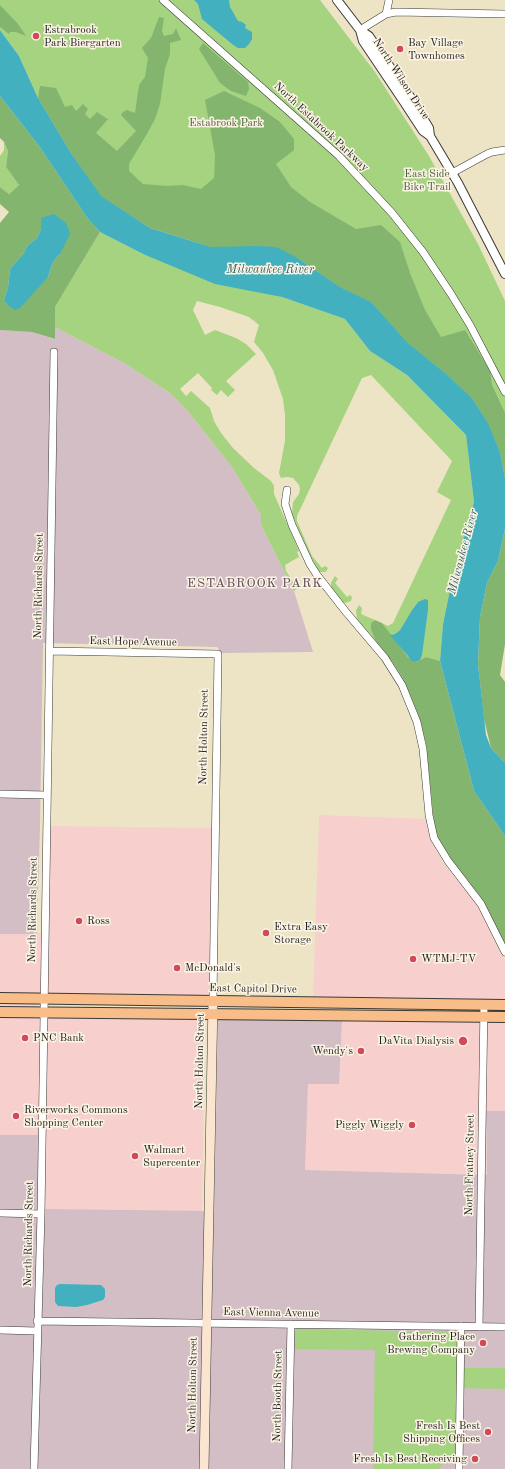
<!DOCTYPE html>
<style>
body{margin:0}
canvas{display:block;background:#ede4c5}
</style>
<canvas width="505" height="1469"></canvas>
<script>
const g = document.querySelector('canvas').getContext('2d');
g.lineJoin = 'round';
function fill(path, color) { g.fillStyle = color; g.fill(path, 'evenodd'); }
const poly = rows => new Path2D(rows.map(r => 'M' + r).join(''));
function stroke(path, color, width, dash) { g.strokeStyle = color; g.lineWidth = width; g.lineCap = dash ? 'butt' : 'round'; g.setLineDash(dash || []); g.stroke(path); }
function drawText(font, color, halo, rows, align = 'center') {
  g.font = font + ' "Old Standard TT",serif'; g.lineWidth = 3; g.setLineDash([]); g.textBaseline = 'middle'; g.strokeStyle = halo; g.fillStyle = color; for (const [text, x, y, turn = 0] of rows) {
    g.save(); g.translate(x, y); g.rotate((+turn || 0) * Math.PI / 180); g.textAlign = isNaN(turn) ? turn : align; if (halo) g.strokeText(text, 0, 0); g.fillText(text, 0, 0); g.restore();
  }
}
const built = poly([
 [319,815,426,819,428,831,437,852,443,863,472,897,481,913,505,961,505,1000,313,997],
 [46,826,215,828,213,1001,36,999,36,1015,205,1018,202,1211,43,1209,45,1135,0,1135,0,934,44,933],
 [342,1019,505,1022,505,1111,486,1111,487,1175,305,1170,308,1084]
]);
const industrial = poly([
 [55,327,126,364,170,393,187,410,232,467,261,515,261,525,294,591,313,652,221,653,217,647,43,643,40,826,37,934,0,934,0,330,32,332,54,339],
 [218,1017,342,1019,339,1084,308,1084,305,1170,487,1175,486,1111,505,1111,505,1469,0,1469,0,1135,45,1135,44,1209,214,1211]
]);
const green = poly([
 [0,0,320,0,375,72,429,156,478,244,505,301,505,478,500,452,408,343,100,196,71,153,38,98,19,56,0,30],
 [4,142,8,151,6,167,19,185,9,194,0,187,0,156,4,150],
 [100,232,143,254,282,297,345,319,370,351,407,375,466,435,474,502,452,580,443,624,440,661,426,657,420,660,428,610,428,604,418,602,412,610,400,630,395,634,390,635,382,623,388,626,393,623,451,500,437,492,452,461,371,375,362,378,297,516,297,521,312,556,322,568,325,566,328,568,326,572,319,572,307,549,292,514,293,502,299,494,300,489,299,485,293,478,287,477,281,478,280,476,279,473,285,441,285,415,283,399,273,370,263,353,254,342,259,325,249,317,220,307,197,301,193,310,205,335,215,330,236,338,246,344,256,354,226,381,235,390,228,397,221,390,217,395,211,390,212,388,198,373,180,389,186,396,191,391,210,408,214,421,221,433,233,448,254,468,271,481,274,486,274,494,299,551,297,552,299,557,285,565,286,571,293,582,298,588,294,591,261,525,261,515,232,467,187,410,170,393,126,364,55,327,55,307],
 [335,576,338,579,335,583,347,597,350,595,352,597,351,601,345,603,340,600,331,588,331,583],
 [359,605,362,608,361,614,375,620,371,623,371,628,375,640,357,619,356,610],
 [298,1329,456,1332,457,1334,457,1368,505,1368,505,1389,456,1388,455,1462,445,1462,438,1469,373,1469,375,1350,295,1349,295,1331]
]);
const forest = poly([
 [0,5,18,24,26,36,16,32,10,32,9,34,0,27],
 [159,17,164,18,162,31,164,36,173,34,176,28,181,40,170,43,170,54,165,69,160,104,155,119,148,132,129,164,129,171,143,184,167,186,183,185,201,189,214,178,215,155,205,100,224,91,260,108,280,122,294,139,294,150,276,164,291,187,310,202,356,229,381,225,400,242,410,273,425,310,441,337,465,330,490,371,492,385,505,413,505,478,500,452,488,423,471,397,445,373,408,343,371,302,340,287,296,257,239,247,211,247,150,228,100,196,71,153,38,98,40,86,56,88,65,107,72,105,76,111,83,104,88,109,85,114,90,119,97,112,106,118,108,119,96,133,117,151,136,131,121,115,123,112,127,110,135,113,139,85,145,77,148,58,142,48,151,38],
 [203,43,248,82,249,89,246,96,231,91,220,83,199,49],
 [0,96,39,146,88,219,100,232,55,307,55,339,32,332,0,330,0,223,9,212,0,204,0,187,9,194,19,185,6,167,8,151,4,142,0,138],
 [41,229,60,254,53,262,48,277,4,300,8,287,10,269,24,253,27,246,37,238],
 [505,529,505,644,500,675,505,682,505,763,491,748,484,719,478,664,480,617,487,583,498,561],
 [375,620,382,623,408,657,416,662,426,657,440,661,474,791,505,836,505,945,479,895,455,866,438,838,434,824,426,743,418,714,404,680,392,661,375,640,371,629,371,623]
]);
const water = poly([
 [194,0,229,0,230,7,238,21,242,22,246,25,245,28,252,32,252,39,249,44,245,48,238,48,232,44,202,19,198,4],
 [0,30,19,56,38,98,71,153,101,196,150,228,211,247,258,246,276,247,296,257,340,287,371,302,408,343,445,373,471,397,488,423,500,452,505,478,505,529,498,561,487,583,480,617,478,664,486,735,491,748,505,763,505,836,474,791,440,661,443,624,452,580,474,502,466,435,407,375,370,351,345,319,282,297,215,284,143,254,100,232,88,219,39,146,0,96],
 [54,214,66,223,70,234,60,254,53,262,48,277,20,308,15,310,9,306,4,300,8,287,10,269,24,253,27,246,37,238,41,229,41,218],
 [425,599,428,600,428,610,422,655,420,660,416,662,412,661,390,635,395,634,400,630,412,610,418,602],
 [60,1284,101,1285,105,1289,105,1297,103,1300,87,1305,76,1307,58,1306,55,1302,55,1288,57,1285]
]);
const minor = poly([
 [163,0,339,156,392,213,423,252,451,294,470,325,505,392],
 [386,14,389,0],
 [360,30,386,14,396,12,505,14],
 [452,173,487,154,492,152,505,150],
 [287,490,285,504,292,525,310,564,317,575,346,612,385,658,402,685,417,722,423,749,429,815,434,838,448,861,481,904,505,952],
 [49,651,218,654,213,1001],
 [0,794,46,795],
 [0,1213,41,1214],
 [37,1321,505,1327],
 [479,1327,484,1004],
 [0,1330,37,1331],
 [34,1469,41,1214,54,352],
 [288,1469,291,1324],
 [459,1469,461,1326]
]);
const tertiary = poly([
 [337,0,360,30,369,36,411,98,429,128,430,136,458,183,505,274],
 [360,30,363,41,404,102,423,131,430,136]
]);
const secondary = poly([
 [204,1469,213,1001]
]);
const primary = poly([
 [0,998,505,1005],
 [0,1012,505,1017]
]);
const markers = [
 [36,36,4,"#d1495b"],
 [400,49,4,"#d1495b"],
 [79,921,4,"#d1495b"],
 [266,933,4,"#d1495b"],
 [413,959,4,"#d1495b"],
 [177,968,4,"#d1495b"],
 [25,1038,4,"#d1495b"],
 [463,1041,5,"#d1495b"],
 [361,1051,4,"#d1495b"],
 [16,1116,4,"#d1495b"],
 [412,1125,4,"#d1495b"],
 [135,1156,4,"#d1495b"],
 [483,1343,4,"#d1495b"],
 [488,1432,4,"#d1495b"],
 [475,1459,4,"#d1495b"]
];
const poiNames = [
 ["Estrabrook",44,30],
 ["Park Biergarten",44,43],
 ["Bay Village",408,43],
 ["Townhomes",408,56],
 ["Ross",87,921],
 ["Extra Easy",274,927],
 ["Storage",274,940],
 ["WTMJ-TV",421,959],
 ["McDonald's",185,968],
 ["PNC Bank",33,1038],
 ["DaVita Dialysis",454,1041,"right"],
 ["Wendy's",353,1051,"right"],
 ["Riverworks Commons",24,1110],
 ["Shopping Center",24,1123],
 ["Piggly Wiggly",404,1125,"right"],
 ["Walmart",143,1150],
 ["Supercenter",143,1163],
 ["Gathering Place",475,1337,"right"],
 ["Brewing Company",475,1350,"right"],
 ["Fresh Is Best",480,1426,"right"],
 ["Shipping Offices",480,1439,"right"],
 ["Fresh Is Best Receiving",467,1459,"right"]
];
const streetNames = [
 ["North Wilson Drive",401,79,57],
 ["North Estabrook Parkway",321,127,43],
 ["North Richards Street",39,586,-89],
 ["East Hope Avenue",133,642,1],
 ["North Holton Street",204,737,-89],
 ["North Richards Street",33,910,-89],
 ["East Capitol Drive",253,989,1],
 ["North Holton Street",200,1061,-89],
 ["North Fratney Street",470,1165,-89],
 ["North Richards Street",29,1234,-89],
 ["East Vienna Avenue",271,1313,1],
 ["North Holton Street",193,1385,-89],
 ["North Booth Street",278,1396,-89]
];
const parkNames = [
 ["Estabrook Park",226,123],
 ["East Side",427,174],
 ["Bike Trail",427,187]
];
const waterNames = [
 ["Milwaukee River",270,270],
 ["Milwaukee River",463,552,-75]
];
const quarterNames = [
 ["ESTABROOK PARK",255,584]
];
fill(built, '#f7d0ce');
fill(industrial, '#d2bec4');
fill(green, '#a5d380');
fill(forest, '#84b56e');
fill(water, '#42b0bf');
stroke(minor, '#3b3a35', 8);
stroke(tertiary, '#3b3a35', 10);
stroke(secondary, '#3b3a35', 10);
stroke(primary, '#3b3a35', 12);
stroke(minor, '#fff', 7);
stroke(tertiary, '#fff', 8);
stroke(secondary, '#fce5d0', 9);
stroke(primary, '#f8bd89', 10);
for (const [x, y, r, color] of markers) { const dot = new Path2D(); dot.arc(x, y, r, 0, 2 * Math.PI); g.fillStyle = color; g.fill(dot); stroke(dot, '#fcf5e5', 1.5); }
drawText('11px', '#1c1c1c', '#fcf5e5', poiNames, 'left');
drawText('11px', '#1c1c1c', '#fcf5e5', streetNames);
drawText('11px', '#4c5c3f', '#fcf5e5', parkNames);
drawText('italic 12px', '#2d5f65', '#fcf5e5', waterNames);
g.letterSpacing = '1px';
drawText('13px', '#614d59', '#fcf5e5', quarterNames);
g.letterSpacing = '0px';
</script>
